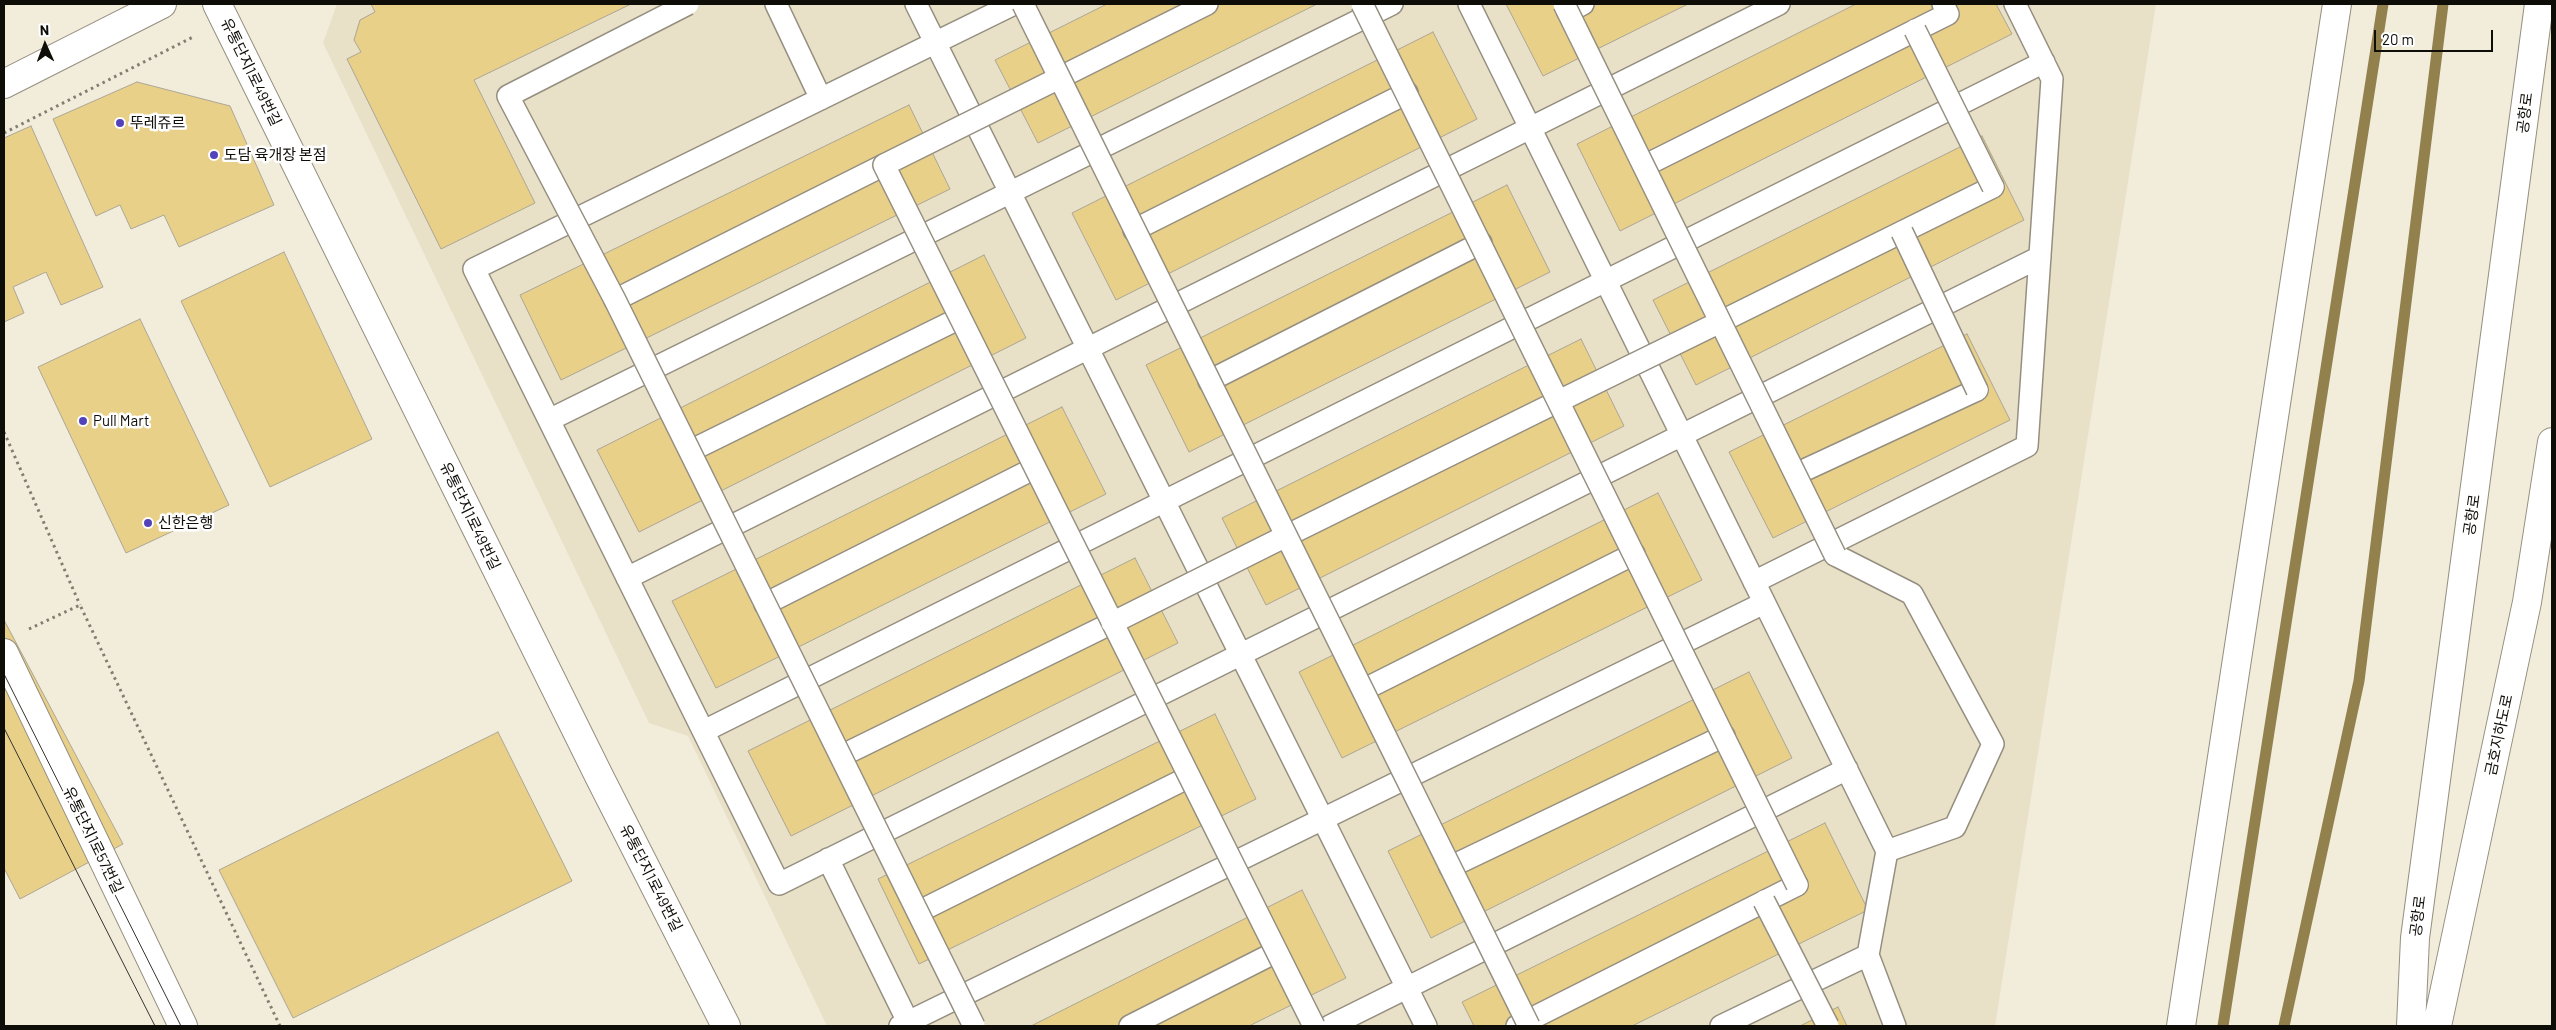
<!DOCTYPE html>
<meta charset="utf-8">
<style>
body{margin:0}
#map{position:relative;width:2556px;height:1030px;overflow:hidden;background:#f2ecdb;font-family:Barlow,sans-serif}
canvas{display:block}
.frame{position:absolute;inset:0;border:5px solid #0f0d08;pointer-events:none}
.north{position:absolute;left:20px;top:20px;width:50px;height:50px;-webkit-text-stroke:4px #fff;paint-order:stroke;rotate:358deg;font-size:14px;font-weight:700;line-height:20px;text-align:center;color:#0f0d08}
.north::after{content:'';display:block;margin:auto;width:18px;height:22px;background:#0f0d08;clip-path:polygon(50% 0,100% 100%,50% 72%,0 100%)}
.scale{position:absolute;left:2374px;top:30px;width:119px;height:22px;box-sizing:border-box;border:2px solid #0f0d08;border-top:0;padding-left:6px;font-size:15px;line-height:18px;white-space:nowrap;color:#0f0d08;-webkit-text-stroke:4px #fff;paint-order:stroke}
</style>
<div id="map">
<canvas width="2556" height="1030"></canvas>
<div class="frame"></div>
<div class="north">N</div>
<div class="scale">20 m</div>
</div>
<script>
const g = document.querySelector('canvas').getContext('2d');
g.lineJoin = 'round';
function fill(path, color) { g.fillStyle = color; g.fill(path, 'evenodd'); }
const poly = rows => new Path2D(rows.map(r => 'M' + r).join(''));
function stroke(path, color, width, dash) { g.strokeStyle = color; g.lineWidth = width; g.lineCap = dash ? 'butt' : 'round'; g.setLineDash(dash || []); g.stroke(path); }
function drawText(font, color, halo, rows, align = 'center') {
  g.font = font + ' Barlow,"Noto Sans KR",sans-serif'; g.lineWidth = 5; g.setLineDash([]); g.textBaseline = 'middle'; g.strokeStyle = halo; g.fillStyle = color; for (const [text, x, y, turn = 0] of rows) {
    g.save(); g.translate(x, y); g.rotate((+turn || 0) * Math.PI / 180); g.textAlign = isNaN(turn) ? turn : align; if (halo) g.strokeText(text, 0, 0); g.fillText(text, 0, 0); g.restore();
  }
}
const built = poly([
 [337,4,2156,4,1995,1026,827,1026,688,736,649,723,323,43]
]);
const stream = poly([
 [2223,1026,2383,4],
 [2284,1026,2359,681,2443,4]
]);
const building = poly([
 [371,4,631,4,474,80,535,203,441,249,347,59,361,52,354,40,360,20,375,12,371,4],
 [1107,4,1317,4,1038,143,995,60,1107,4],
 [1506,4,1688,4,1543,76,1506,4],
 [1856,4,1996,4,2012,34,1620,231,1577,144,1856,4],
 [1433,32,1477,119,1116,300,1072,213,1433,32],
 [137,82,230,106,274,205,179,247,164,215,131,229,120,205,96,216,53,119,137,82],
 [909,105,950,189,561,380,520,295,909,105],
 [31,126,103,287,61,305,46,272,13,287,24,313,4,322,4,138,31,126],
 [1982,136,2024,220,1696,385,1653,300,1982,136],
 [1507,185,1550,272,1189,452,1146,365,1507,185],
 [284,252,372,439,270,487,181,301,284,252],
 [984,255,1026,338,639,532,597,450,984,255],
 [140,319,229,505,126,553,38,367,140,319],
 [1967,334,2010,420,1773,538,1729,452,1967,334],
 [1581,339,1624,426,1266,605,1222,518,1581,339],
 [1062,407,1106,494,716,688,672,601,1062,407],
 [1658,493,1702,580,1342,758,1299,672,1658,493],
 [1135,558,1178,643,791,836,748,751,1135,558],
 [4,620,123,844,20,899,4,868,4,620],
 [1749,672,1792,758,1431,938,1388,851,1749,672],
 [1215,714,1256,799,919,964,878,879,1215,714],
 [498,732,572,881,293,1018,219,870,498,732],
 [1825,823,1868,910,1632,1026,1474,1026,1462,1002,1825,823],
 [1302,890,1346,978,1249,1026,1031,1026,1302,890],
 [1838,1007,1847,1026,1800,1026,1838,1007]
]);
const path = poly([
 [4,133,195,36],
 [4,432,80,605],
 [29,629,80,605,280,1026]
]);
const service = poly([
 [776,4,821,99],
 [916,4,1426,1026],
 [1014,4,474,269,779,884,2040,257],
 [1469,4,1887,851,1868,955,1895,1026],
 [1568,12,1583,4],
 [1059,78,1207,4],
 [1644,166,1948,14,1943,4],
 [1134,230,1407,93],
 [615,300,884,165],
 [1720,322,1993,187],
 [1209,381,1481,243],
 [549,420,1392,4],
 [690,451,960,318],
 [1796,474,1977,390],
 [1286,536,1559,401],
 [1835,555,1912,594,1993,744,1955,827,1887,851],
 [627,578,1779,4],
 [1754,582,2027,446,2052,79,2015,4],
 [765,604,1035,468],
 [1363,690,1634,554],
 [704,731,2044,62],
 [841,756,1112,623],
 [828,859,910,1026],
 [1450,867,1724,736],
 [918,912,1189,777],
 [900,1026,1764,603],
 [1130,1026,1276,952],
 [1330,1026,1847,769],
 [1517,1026,1797,885],
 [1721,1026,1868,955]
]);
const minor = poly([
 [2181,1026,2337,4]
]);
const tertiary = poly([
 [217,4,600,778,726,1026],
 [4,653,183,1026]
]);
const secondary = poly([
 [4,84,162,4],
 [2411,1026,2415,938,2539,4],
 [2437,1026,2527,602,2552,442]
]);
const tram = poly([
 [4,674,181,1026],
 [4,728,155,1026]
]);
const serviceBridge = poly([
 [688,4,508,96,615,300,974,1026],
 [1023,4,1529,1026],
 [1362,4,1797,885],
 [1564,4,1835,555],
 [1915,30,1993,187],
 [1059,78,884,165,1314,1026],
 [1902,232,1977,390],
 [1559,401,1720,322],
 [1112,623,1286,536],
 [1764,901,1828,1026]
]);
const markers = [
 [120,123,5,"#5243ba"],
 [214,155,5,"#5243ba"],
 [83,421,5,"#5243ba"],
 [148,523,5,"#5243ba"]
];
const streetNames = [
 ["유통단지1로49번길",251,72,64],
 ["공항로",2525,113,-83],
 ["공항로",2472,515,-82],
 ["유통단지1로49번길",470,516,64],
 ["금호지하도로",2499,735,-78],
 ["유통단지1로57번길",93,840,64],
 ["유통단지1로49번길",651,878,63],
 ["공항로",2418,916,-83]
];
const poiNames = [
 ["뚜레쥬르",130,123],
 ["도담 육개장 본점",224,155],
 ["Pull Mart",93,421],
 ["신한은행",158,523]
];
fill(built, '#e9e0c8');
stroke(stream, '#92804d', 11);
fill(building, '#e9d089');
stroke(building, '#aba696', 1);
stroke(service, '#958f80', 24);
stroke(minor, '#958f80', 30);
stroke(tertiary, '#958f80', 30);
stroke(secondary, '#958f80', 30);
stroke(path, '#817d72', 3, [2.5, 4]);
stroke(service, '#fff', 21);
stroke(minor, '#fff', 28);
stroke(tertiary, '#fff', 28);
stroke(secondary, '#fff', 28);
stroke(tram, '#37342d', 1);
stroke(serviceBridge, '#958f80', 24, []);
stroke(serviceBridge, '#fff', 21);
for (const [x, y, r, color] of markers) { const dot = new Path2D(); dot.arc(x, y, r, 0, 2 * Math.PI); g.fillStyle = color; g.fill(dot); stroke(dot, '#fff', 2); }
drawText('15px', '#0f0d08', '#fff', streetNames);
drawText('15px', '#0f0d08', '#fff', poiNames, 'left');
</script>
